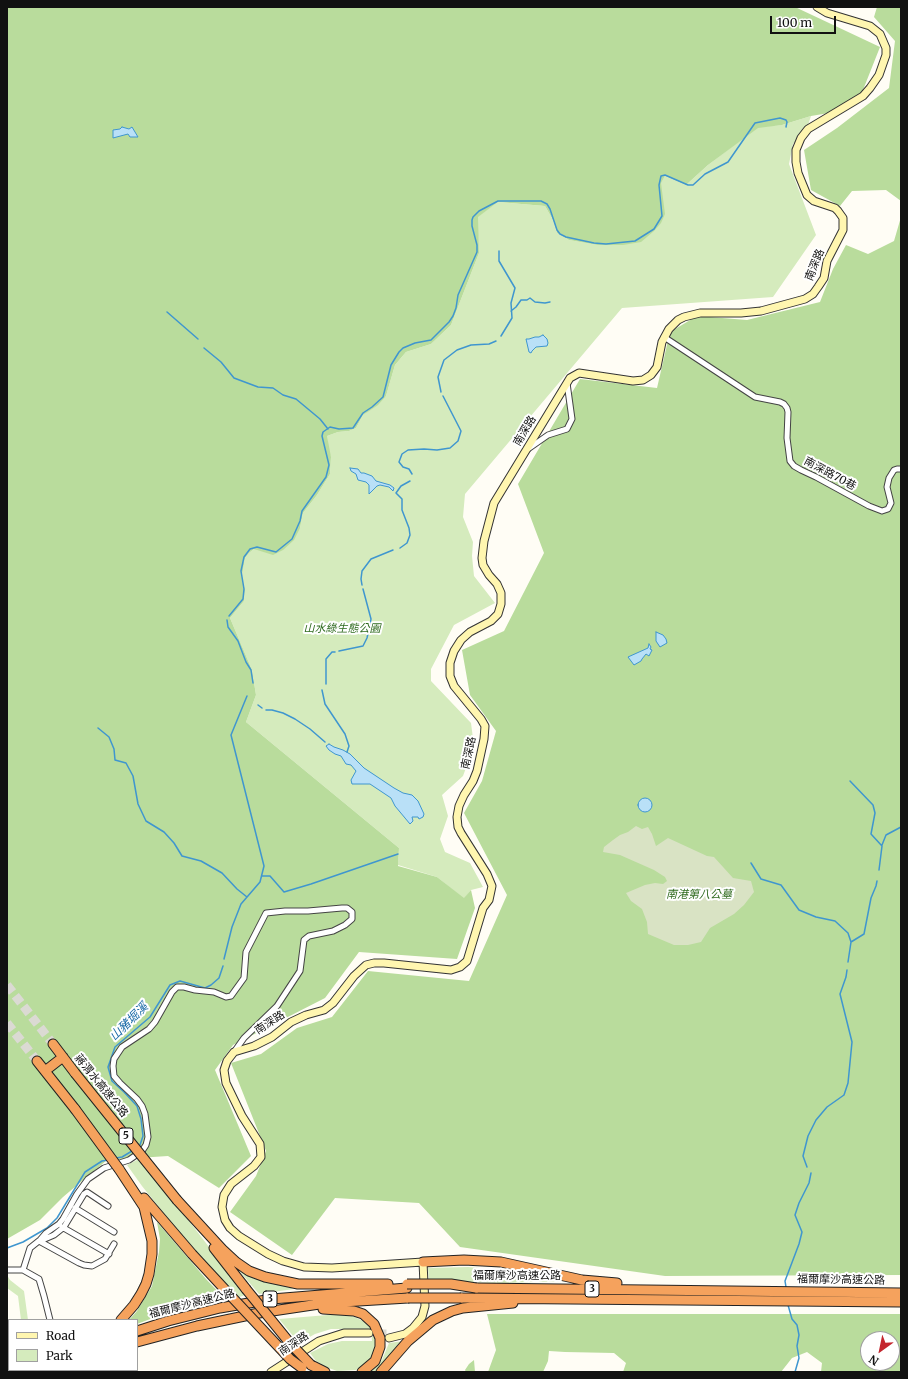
<!DOCTYPE html>
<meta charset="utf-8">
<style>
body{margin:0}
#map{position:relative;width:908px;height:1379px;overflow:hidden;background:#fffdf5;font-family:Merriweather,serif}
canvas{display:block}
.frame{position:absolute;inset:0;border:8px solid #111;pointer-events:none}
.legend{position:absolute;left:8px;top:1319px;width:130px;height:52px;box-sizing:border-box;background:#fff;border:1px solid #a0a0a0;margin:0;padding:5px 7px;list-style:none;font-size:12px;color:#111}
.legend li{display:flex;align-items:center;gap:8px;height:20px}
.legend b{width:20px;border:1px solid #a0a0a0}
.north{position:absolute;left:860px;top:1331px;width:40px;height:40px;box-sizing:border-box;background:#fff;border:1px solid #a0a0a0;border-radius:50%;rotate:213deg;font-size:11px;font-weight:700;line-height:16px;text-align:center;color:#111}
.north::after{content:'';display:block;margin:auto;width:14px;height:18px;background:#c4262e;clip-path:polygon(50% 0,100% 100%,50% 72%,0 100%)}
.scale{position:absolute;left:770px;top:16px;width:66px;height:18px;box-sizing:border-box;border:2px solid #111;border-top:0;padding-left:5px;font-size:12px;line-height:14px;white-space:nowrap;color:#111;-webkit-text-stroke:3px #fff;paint-order:stroke}
</style>
<div id="map">
<canvas width="908" height="1379"></canvas>
<div class="frame"></div>
<ul class="legend">
<li><b style="height:5px;background:#fff6b0"></b>Road</li>
<li><b style="height:11px;background:#d5ebbd"></b>Park</li>
</ul>
<div class="north">N</div>
<div class="scale">100 m</div>
</div>
<script>
const g = document.querySelector('canvas').getContext('2d');
g.lineJoin = 'round';
function fill(path, color) { g.fillStyle = color; g.fill(path, 'evenodd'); }
const poly = rows => new Path2D(rows.map(r => 'M' + r).join(''));
function stroke(path, color, width, dash) { g.strokeStyle = color; g.lineWidth = width; g.lineCap = dash ? 'butt' : 'round'; g.setLineDash(dash || []); g.stroke(path); }
function drawText(font, color, halo, rows, align = 'center') {
  g.font = font + ' Merriweather,"Noto Sans TC",serif'; g.lineWidth = 4; g.setLineDash([]); g.textBaseline = 'middle'; g.strokeStyle = halo; g.fillStyle = color; for (const [text, x, y, turn = 0] of rows) {
    g.save(); g.translate(x, y); g.rotate((+turn || 0) * Math.PI / 180); g.textAlign = isNaN(turn) ? turn : align; if (halo) g.strokeText(text, 0, 0); g.fillText(text, 0, 0); g.restore();
  }
}
const green = poly([
 [811,116,807,128,793,144,789,164,816,235,773,297,622,308,465,494,463,517,473,542,472,556,474,576,495,603,454,625,431,669,431,681,471,723,474,746,463,776,442,795,448,816,440,839,445,852,470,863,483,887,471,890,464,899,437,877,398,865,399,848,246,722,256,695,252,670,230,618,244,601,245,590,242,576,245,558,249,553,254,549,300,528,303,513,317,495,330,474,331,457,328,451,327,436,338,432,349,431,356,428,363,415,386,396,395,365,406,352,431,344,451,325,479,253,477,217,498,202,545,206,553,220,557,233,569,240,597,245,623,245,665,176,686,185,708,165,758,127,782,125],
 [139,1159,189,1221,246,1295,239,1297,219,1278,185,1240,142,1186,127,1165],
 [236,1267,272,1283,294,1289,259,1294],
 [468,1267,525,1272,565,1281,504,1283,429,1281,428,1268],
 [7,1275,10,1280,24,1291,28,1320,21,1320,18,1296,7,1288],
 [340,1314,352,1316,363,1321,373,1329,377,1345,372,1360,356,1370,337,1371,326,1367,316,1361,310,1353,328,1344,342,1341,372,1341,371,1332,352,1329,331,1329,315,1334,299,1343,279,1319],
 [404,1341,378,1371,371,1372,382,1360,389,1343]
]);
const forest = poly([
 [7,7,795,7,880,47,861,95,829,113,811,116,782,125,758,128,708,165,686,185,665,176,661,183,665,214,661,223,654,231,641,242,623,245,597,245,569,240,557,233,553,220,545,206,498,202,478,217,479,253,451,325,431,344,406,352,395,365,386,396,378,405,363,415,356,428,349,431,338,432,327,436,331,457,330,474,317,495,303,513,300,528,294,540,283,550,273,555,254,549,249,553,245,558,242,576,245,590,244,601,230,618,252,670,256,695,246,722,399,848,398,866,437,877,464,898,471,890,475,908,457,959,359,952,325,998,233,1045,215,1070,251,1156,219,1188,168,1156,107,1160,63,1197,40,1220,7,1239],
 [877,7,901,7,901,201,886,190,852,191,840,206,811,190,804,150,837,128,889,88,895,41,874,17],
 [901,217,901,1275,665,1276,460,1247,419,1203,335,1198,292,1255,230,1212,256,1176,266,1151,231,1063,261,1054,297,1028,332,1017,368,971,469,981,507,895,464,813,482,781,496,731,470,695,462,650,504,631,544,553,518,484,580,379,657,388,670,332,697,316,747,320,820,302,833,269,846,245,868,254,894,241],
 [157,1222,206,1279,226,1300,205,1304,153,1318,137,1324,137,1320,129,1320,137,1311,152,1286,159,1252,160,1239],
 [487,1314,901,1314,901,1372,821,1372,822,1363,807,1352,792,1358,781,1372,623,1372,626,1363,614,1353,565,1352,549,1351,548,1361,543,1372,488,1372,496,1350],
 [868,1339,892,1339,892,1363,868,1363],
 [474,1360,475,1372,466,1372,465,1370,469,1364]
]);
const cemetery = poly([
 [636,826,642,829,648,827,652,834,656,846,668,838,707,856,714,857,733,878,751,881,754,892,744,905,734,914,710,928,701,942,688,945,674,945,648,934,647,922,642,909,631,901,626,893,645,885,655,883,663,884,667,881,665,877,654,870,620,855,603,852,604,847,613,840,620,835,628,832]
]);
const water = poly([
 [122,127,129,129,132,127,138,137,130,137,128,134,113,138,113,130,120,129,122,127],
 [543,335,547,339,548,343,547,346,536,347,532,351,531,353,529,352,526,339,529,339,535,337,539,337,543,335],
 [350,468,358,469,361,473,364,473,372,476,376,481,390,485,394,488,393,491,389,487,380,485,377,486,369,494,369,485,366,482,358,480,356,474,351,471,350,468],
 [656,632,663,635,666,639,667,643,660,647,656,641,656,632],
 [649,644,651,647,650,649,652,650,649,656,646,654,642,659,641,661,634,665,628,657,648,648,649,644],
 [329,744,334,747,343,750,350,754,364,768,394,788,403,793,412,795,418,801,424,814,423,817,419,819,418,817,412,817,413,821,410,824,395,806,391,798,370,784,352,784,351,780,356,771,351,765,346,764,341,756,335,754,329,750,326,746,329,744],
 '638 805a7 7 0 1 1 14 0a7 7 0 1 1-14 0Z'
]);
const stream = poly([
 [499,251,499,261,515,288,511,303,512,318,501,336],
 [511,311,516,307,521,300,527,300,530,298,535,302,545,303,550,302],
 [167,312,198,339],
 [204,348,221,362,234,378,258,387,273,388,283,395,296,399,320,419,328,429],
 [441,392,438,377,444,360,457,350,471,345,489,344,496,341],
 [412,474,409,469,403,467,399,462,402,454,408,450,424,449,437,450,450,448,458,441,461,431,443,396],
 [400,548,407,543,410,535,409,528,402,510,402,499,396,493,401,486,410,481],
 [362,585,361,579,362,571,371,559,393,550],
 [363,589,371,619,370,625],
 [229,616,243,599,244,589,241,571,244,557,250,549,257,547,276,552,292,539,300,521,302,511,326,477,329,465,322,436,323,432,330,427,339,429,353,428,363,413,372,407,383,397,391,365,399,352,403,348,415,343,431,340,449,322,453,316,456,308,458,295,477,252,477,245,472,226,472,220,473,217,479,211,498,201,541,201,547,204,550,209,557,230,560,234,566,237,594,243,606,244,635,241,654,229,662,216,659,185,661,176,665,175,688,185,693,185,705,174,728,162,755,123,780,118,786,120,787,122,786,127],
 [227,620,228,627,238,641,246,662,251,670,253,683],
 [339,651,363,646,367,638,369,629],
 [326,684,326,659,332,652,335,652],
 [322,690,325,704,345,734,349,746,347,752],
 [258,705,262,708],
 [266,710,272,710,283,713,295,719,310,729,325,742],
 [98,728,109,737,114,749,115,760,126,763,133,776,138,804,146,821,164,832,174,843,182,856,201,861,222,873,237,889,247,897],
 [850,781,873,805,875,813,871,834,882,846,879,870],
 [882,845,886,835,901,827],
 [751,863,761,879,781,885,799,910,816,917,835,921,848,933,851,942],
 [262,876,270,876,284,892,311,884,398,854],
 [224,959,232,927,241,904,260,882,264,866,231,735,247,696],
 [848,962,851,942,864,934,871,898,876,886,877,881],
 [139,1146,140,1145,143,1136,141,1119,137,1106,124,1092,112,1081,108,1067,115,1047,150,1017,170,985,180,981,205,988,211,985,219,978,223,966],
 [116,1158,122,1157,132,1151],
 [807,1167,803,1156,808,1136,816,1120,827,1107,844,1095,848,1083,852,1042,840,994,846,977,847,970],
 [7,1248,23,1242,47,1228,57,1218,85,1172,102,1161,108,1160],
 [786,1287,785,1281,799,1244,802,1232,795,1215,799,1203,809,1183,811,1173],
 [788,1305,792,1319,797,1325,799,1335,797,1346,799,1358,795,1372]
]);
const secondaryTunnel = poly([
 [369,1333,389,1333]
]);
const highwayTunnel = poly([
 [7,985,53,1044],
 [7,1023,37,1061]
]);
const street = poly([
 [664,337,755,397,780,402,784,404,787,408,788,412,787,438,790,461,794,466,801,470,816,477,869,506,882,511,888,509,891,503,887,487,889,478,894,470,897,469,901,469],
 [528,449,548,435,567,429,572,419,567,383],
 [75,1208,114,1232],
 [62,1227,109,1254],
 [39,1241,79,1263,84,1265,92,1266,105,1259,114,1244],
 [40,1241,54,1235,64,1227,84,1194,87,1192,108,1206],
 [7,1270,23,1270,39,1279,44,1296,50,1320],
 [23,1270,30,1248,40,1240,46,1233,59,1224,63,1219,77,1194,88,1179,104,1168,129,1160,142,1151,146,1145,148,1137,145,1114,142,1106,137,1099,120,1083,114,1076,113,1066,114,1059,122,1047,149,1029,155,1022,172,992,177,987,184,987,195,990,214,992,226,997,231,996,244,978,246,952,266,913,285,911,308,911,342,908,347,908,352,912,352,919,345,925,333,931,309,936,304,940,300,971,277,1006,244,1038,234,1052]
]);
const secondary = poly([
 [389,1338,405,1334,413,1328,422,1317,425,1306,423,1262,332,1268,304,1267,283,1261,268,1254,239,1236,230,1228,225,1220,222,1207,224,1195,231,1184,254,1166,261,1157,260,1144,242,1116,226,1083,224,1070,227,1061,234,1052,254,1046,272,1037,291,1022,306,1015,324,1010,333,1003,354,976,366,965,374,963,384,963,451,970,460,967,467,961,483,908,489,900,492,886,487,874,461,833,458,827,457,817,459,806,464,795,473,781,477,771,484,739,485,726,481,719,454,686,450,676,450,663,454,651,461,640,470,632,491,621,498,614,501,604,501,593,497,584,489,575,483,565,482,558,484,541,494,503,570,378,579,373,633,381,643,380,651,375,657,367,662,342,669,329,678,320,684,317,700,313,741,313,761,311,805,299,813,294,818,287,824,278,827,261,843,230,843,218,838,211,835,208,814,201,807,195,798,173,796,162,796,150,801,138,808,129,863,96,870,88,879,75,886,55,886,48,880,34,870,26,827,13,817,7],
 [271,1372,319,1341,344,1333,369,1333]
]);
const highway = poly([
 [53,1044,75,1073],
 [37,1061,75,1109],
 [45,1071,63,1057],
 [119,1169,144,1207,152,1241,152,1254,149,1274,146,1284,141,1294,134,1305,121,1320],
 [144,1198,192,1254,230,1295],
 [177,1200,222,1249,236,1262,249,1271,265,1277,298,1284,388,1284],
 [214,1248,246,1289],
 [423,1262,464,1260,501,1262,582,1280,617,1283],
 [476,1288,901,1293],
 [461,1298,901,1302],
 [323,1309,354,1311,363,1314,374,1324,380,1338,380,1347,375,1361,362,1372],
 [137,1331,168,1321,220,1308,272,1299,407,1288],
 [137,1342,197,1326,259,1313,326,1303,408,1298],
 [311,1365,325,1372],
 [31,1372,36,1370],
 [381,1372,408,1341,433,1320,452,1311,463,1308,513,1303]
]);
const highwayBridge = poly([
 [75,1073,177,1200],
 [75,1109,119,1169],
 [407,1284,451,1284,476,1288],
 [246,1289,289,1342,311,1365],
 [230,1295,290,1359,302,1368],
 [408,1298,461,1298],
 [57,1372,61,1370]
]);
const shields = [
 [126,1136,14],
 [592,1289,14],
 [270,1299,14]
];
const shieldNames = [
 ["5",126,1136],
 ["3",592,1289],
 ["3",270,1299]
];
const streetNames = [
 ["南深路",815,265,-68],
 ["南深路",525,431,-59],
 ["南深路70巷",830,474,28],
 ["南深路",469,753,-78],
 ["南深路",270,1023,-33],
 ["蔣渭水高速公路",101,1086,51],
 ["福爾摩沙高速公路",517,1276],
 ["福爾摩沙高速公路",841,1280,1],
 ["福爾摩沙高速公路",192,1304,-14],
 ["南深路",294,1344,-34]
];
const parkNames = [
 ["山水綠生態公園",342,629],
 ["南港第八公墓",699,895]
];
const waterNames = [
 ["山豬堀溪",129,1022,-45]
];
fill(green, '#d5ebbd');
fill(forest, '#b9dc9c');
fill(cemetery, '#d9e3c4');
fill(water, '#b9e0f7');
stroke(water, '#3f96cf', 1);
stroke(stream, '#3f96cf', 1.5);
stroke(secondaryTunnel, '#dbdad3', 7, [7, 3.5]);
stroke(highwayTunnel, '#dbdad3', 9, [9, 4.5]);
stroke(street, '#444', 7);
stroke(secondary, '#333', 9);
stroke(highway, '#222', 11);
stroke(street, '#fff', 5);
stroke(secondary, '#fff6b0', 7);
stroke(highway, '#f5a25d', 9);
stroke(highwayBridge, '#222', 11, []);
stroke(highwayBridge, '#f5a25d', 9);
for (const [x, y, w] of shields) { const box = new Path2D(); box.roundRect(x - w / 2, y - 8, w, 16, 3); g.fillStyle = '#fff'; g.fill(box); stroke(box, '#111', 1); }
drawText('bold 10px', '#111', null, shieldNames);
drawText('11px', '#111', '#fff', streetNames);
drawText('italic 11px', '#2f6b1f', '#fff', parkNames);
drawText('italic 12px', '#1768a6', '#fff', waterNames);
</script>
